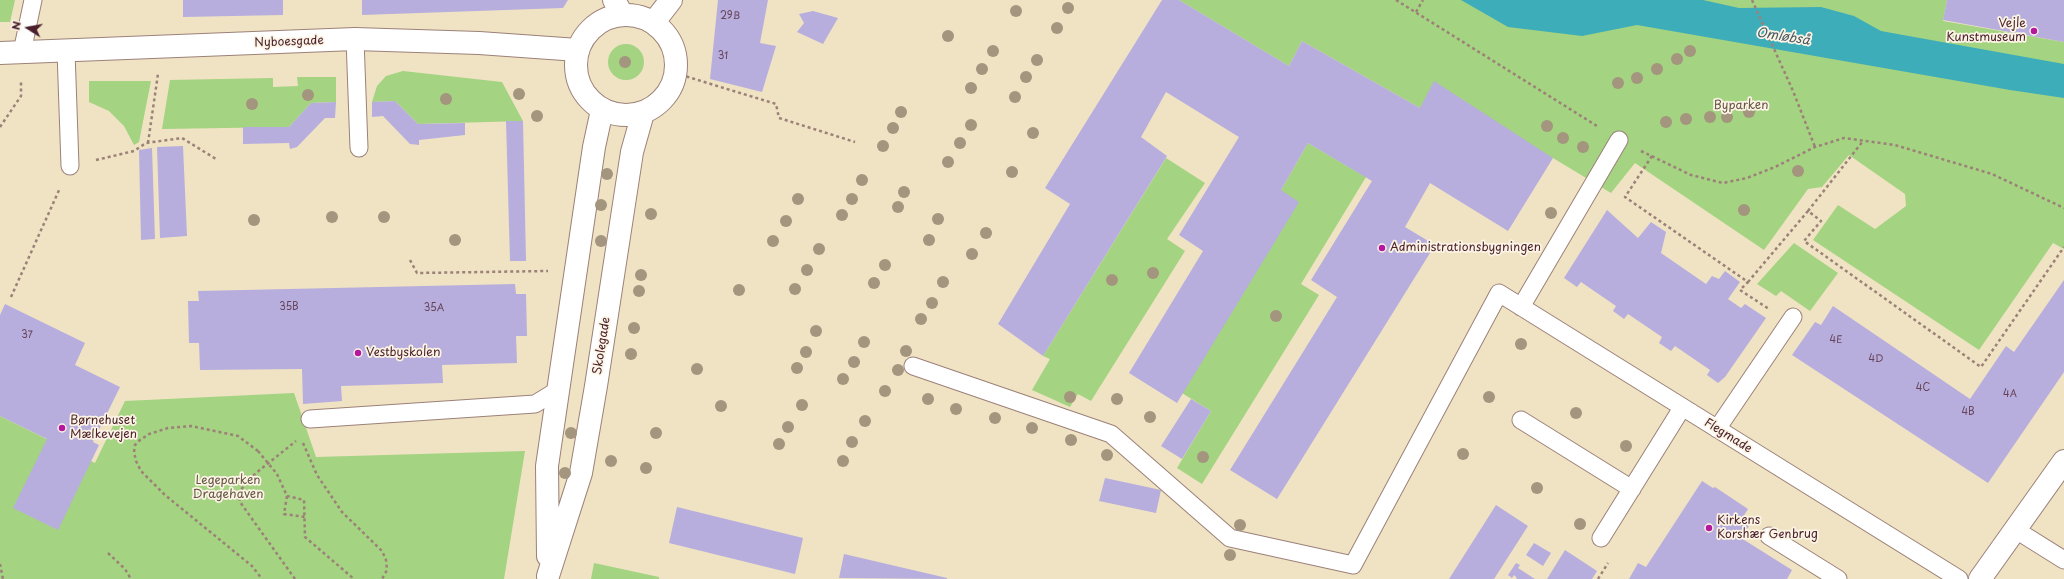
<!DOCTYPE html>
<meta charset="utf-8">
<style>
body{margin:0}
#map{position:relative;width:2064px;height:579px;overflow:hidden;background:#efe3c4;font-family:"Playpen Sans",sans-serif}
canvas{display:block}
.north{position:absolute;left:8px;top:8px;width:40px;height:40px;-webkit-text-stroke:3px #fcf5e5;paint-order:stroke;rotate:281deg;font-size:11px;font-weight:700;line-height:16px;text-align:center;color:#4a1f2b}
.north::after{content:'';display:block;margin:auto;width:14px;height:18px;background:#4a1f2b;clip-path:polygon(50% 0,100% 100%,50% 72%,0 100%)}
</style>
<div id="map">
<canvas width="2064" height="579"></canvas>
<div class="north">N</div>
</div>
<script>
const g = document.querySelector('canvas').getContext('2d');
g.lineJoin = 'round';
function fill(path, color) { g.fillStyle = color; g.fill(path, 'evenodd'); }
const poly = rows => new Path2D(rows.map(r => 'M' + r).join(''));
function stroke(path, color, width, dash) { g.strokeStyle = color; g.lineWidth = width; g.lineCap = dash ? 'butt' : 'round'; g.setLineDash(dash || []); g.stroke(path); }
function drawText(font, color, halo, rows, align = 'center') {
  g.font = font + ' "Playpen Sans",sans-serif'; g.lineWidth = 3.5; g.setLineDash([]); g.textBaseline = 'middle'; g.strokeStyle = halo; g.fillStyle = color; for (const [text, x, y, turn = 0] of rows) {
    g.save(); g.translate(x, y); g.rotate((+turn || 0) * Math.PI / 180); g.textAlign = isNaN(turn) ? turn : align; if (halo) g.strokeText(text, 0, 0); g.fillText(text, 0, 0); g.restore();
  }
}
const green = poly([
 [0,0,15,0,10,22,0,22],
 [1179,0,1947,0,1943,21,2064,42,2064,249,2053,243,1979,350,1813,240,1838,205,1875,229,1906,206,1905,194,1849,155,1822,187,1808,189,1764,250,1635,163,1611,193,1553,158,1420,108,1302,41,1289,66],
 '608 62a18 18 0 1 1 36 0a18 18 0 1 1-36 0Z',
 [403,71,502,82,523,121,418,124,395,101,372,102,377,86,386,76],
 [297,77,336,77,336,102,311,103,289,127,162,129,170,80,273,78,273,87,298,86],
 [89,81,151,81,139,142,134,145,124,126,109,111,89,102],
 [1308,143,1366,177,1301,284,1319,295,1202,484,1177,468,1211,411,1182,393,1281,190],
 [1166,158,1205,183,1167,239,1185,251,1091,401,1078,394,1070,407,1032,390,1050,359,1043,356],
 [1794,243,1838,273,1810,311,1781,291,1776,296,1757,284],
 [294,393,316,457,525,451,504,579,0,579,0,416,95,463,125,401],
 [594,563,659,577,659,579,591,579]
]);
const water = poly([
 [1461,0,1703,0,1739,8,1821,7,1854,16,1881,31,2064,64,2064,98,2010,90,1637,25,1582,36,1508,27]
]);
const building = poly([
 [183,0,283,0,283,15,183,17],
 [362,0,568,0,563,8,362,15],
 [718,0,768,0,760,43,776,46,762,92,710,79],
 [1162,0,1179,0,1289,66,1302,41,1420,108,1434,81,1553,158,1508,231,1430,183,1405,227,1435,245,1277,499,1230,470,1337,297,1311,280,1372,181,1308,143,1281,190,1299,202,1177,403,1129,373,1203,251,1179,235,1239,137,1166,92,1141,137,1167,156,1043,356,998,324,1070,204,1045,188],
 [1947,0,2064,0,2064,42,1943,20],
 [813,11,838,18,823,44,797,32,804,23,799,14],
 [395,101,418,124,465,123,465,135,419,140,419,145,410,144,383,116,372,117,372,102],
 [336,102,335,118,325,118,297,147,290,149,289,143,243,144,243,127,289,127,311,103],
 [506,121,523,121,526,261,510,261],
 [183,146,187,236,160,238,157,147],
 [152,148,155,239,141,240,139,150],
 [1607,210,1638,238,1651,222,1666,232,1661,253,1706,284,1712,276,1719,279,1725,271,1740,282,1728,299,1741,308,1745,304,1766,318,1725,377,1718,383,1707,375,1710,370,1675,346,1671,351,1659,343,1662,337,1628,314,1624,319,1613,311,1616,306,1581,282,1577,287,1564,278],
 [2064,280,2064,372,1988,483,1792,355,1815,322,1821,325,1833,306,1970,399,2006,346,2014,352],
 [515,284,516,294,526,294,527,336,516,336,517,363,442,365,443,383,341,386,342,401,303,404,302,369,200,370,199,343,189,343,188,301,199,301,198,291],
 [5,304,85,343,75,365,120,387,93,442,99,445,58,530,13,508,47,439,0,416,0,315],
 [1191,399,1211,411,1182,459,1161,446],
 [1105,478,1161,490,1156,513,1099,501],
 [1702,481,1713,488,1715,487,1748,509,1741,520,1749,526,1743,535,1735,531,1733,533,1792,570,1787,579,1629,579,1638,563,1646,567],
 [1496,505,1528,526,1494,579,1449,579],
 [677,507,803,538,795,574,669,543],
 [1534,543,1551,553,1543,566,1526,555],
 [1565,550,1597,571,1592,579,1547,579],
 [844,554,947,578,947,579,839,578],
 [1516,563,1520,565,1518,568,1535,579,1516,579,1517,578,1514,575,1512,578,1508,575]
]);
const path = poly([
 [1396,0,1597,126],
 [1752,0,1793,91,1815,147],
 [1416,12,1423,0],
 [675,73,776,104,779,118,855,142],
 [0,127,21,96,21,80],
 [148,143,158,74],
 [1641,151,1691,175,1723,183,1747,178,1775,167,1815,147,1844,138,1895,145,1992,174,2064,208],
 [1652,156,1625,197,1748,282,1740,290,1769,309],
 [96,160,134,151,146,143,182,138,216,159],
 [1808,211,1863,141],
 [410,260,417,273,548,271],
 [1748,282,1808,211,1821,221,1804,241,1981,367,2064,247],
 [11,297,60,188],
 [303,443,317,475,342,512,382,551,386,560,387,570,382,579],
 [258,451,238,436,191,426,168,428,149,434,140,440,135,445,134,452,136,461,141,471,165,495,252,566,262,579],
 [277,474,287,496,304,500,305,537,354,579],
 [287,496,284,514,305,517],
 [108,553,125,569,131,579],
 [0,564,3,579],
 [295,579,240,502,239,494,244,485,256,473,296,441],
 [1598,579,1608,563]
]);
const service = poly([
 [355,39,359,148],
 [66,51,70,166],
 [22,52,33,0],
 [1521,307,1619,140],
 [913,366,1111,434,1230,538,1353,565,1499,293,1959,579],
 [310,419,535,404,558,390],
 [1521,420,1632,489],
 [1717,429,1793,317],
 [2016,530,2064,560],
 [1769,536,1838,579],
 [1601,538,1682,408]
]);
const minor = poly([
 [614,0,622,14],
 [654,22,671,0],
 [0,53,355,39,479,43,578,50],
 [1980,579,2064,461]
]);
const tertiary = poly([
 '576 65a50 50 0 1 1 100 0a50 50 0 1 1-100 0Z',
 [548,556,547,466,594,147,602,110],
 [548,576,581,473,596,386,632,152,643,113]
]);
const pathBridge = poly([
 [258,451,277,474]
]);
const trees = [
 [1068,8],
 [1016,11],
 [1057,28],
 [948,36],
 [993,51],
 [1690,51],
 [1677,59],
 [1037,60],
 [625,62],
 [982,69],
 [1657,69],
 [1026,77],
 [1637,78],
 [1618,83],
 [971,88],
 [519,94],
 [308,95],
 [1015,97],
 [446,99],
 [252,104],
 [901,112],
 [1749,112],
 [537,116],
 [1710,117],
 [1727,117],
 [1686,119],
 [1666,122],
 [971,125],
 [1547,126],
 [893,128],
 [1033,133],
 [1563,138],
 [960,143],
 [883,146],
 [1583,147],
 [948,162],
 [1798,171],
 [1012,172],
 [607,174],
 [862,180],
 [904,192],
 [798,199],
 [852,199],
 [601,205],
 [898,207],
 [1744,210],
 [1551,213],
 [651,214],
 [842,215],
 [332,217],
 [384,217],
 [938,219],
 [254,220],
 [786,221],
 [986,233],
 [455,240],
 [929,240],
 [601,241],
 [773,241],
 [819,249],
 [972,254],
 [885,265],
 [807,270],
 [1153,273],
 [641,275],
 [1112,280],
 [943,282],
 [874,283],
 [795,289],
 [739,290],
 [639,291],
 [932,303],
 [1276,316],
 [921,319],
 [634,328],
 [816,331],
 [864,342],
 [1521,344],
 [906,351],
 [806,352],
 [631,354],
 [854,362],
 [797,368],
 [697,369],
 [898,370],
 [843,379],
 [885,391],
 [1070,397],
 [1489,397],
 [928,399],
 [1117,399],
 [802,405],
 [721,406],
 [956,409],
 [1576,413],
 [1150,417],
 [995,418],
 [865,421],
 [788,427],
 [1032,428],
 [571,433],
 [656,433],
 [1071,440],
 [852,442],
 [779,444],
 [1626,446],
 [1463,454],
 [1107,455],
 [1203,457],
 [611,461],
 [843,461],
 [646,468],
 [565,473],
 [1537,488],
 [1580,524],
 [1240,525],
 [1230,555]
];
const markers = [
 [2034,31,4,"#b5179e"],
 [1382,248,4,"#b5179e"],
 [358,353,4,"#b5179e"],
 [62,428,4,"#b5179e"],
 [1709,528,4,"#b5179e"]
];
const numberNames = [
 ["29B",730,16],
 ["31",723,56],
 ["35B",289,307],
 ["35A",434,308],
 ["37",27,335],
 ["4E",1836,340],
 ["4D",1876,359],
 ["4C",1923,388],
 ["4A",2010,394],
 ["4B",1968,412]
];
const poiNames = [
 ["Vejle",2026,24,"right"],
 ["Kunstmuseum",2026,38,"right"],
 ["Administrationsbygningen",1390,248],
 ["Vestbyskolen",366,353],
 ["Børnehuset",70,421],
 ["Mælkevejen",70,435],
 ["Kirkens",1717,521],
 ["Korshær Genbrug",1717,535]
];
const streetNames = [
 ["Nyboesgade",289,42,-2],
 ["Skolegade",602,346,-81],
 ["Flegmade",1728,436,32]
];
const parkNames = [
 ["Byparken",1741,106],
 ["Legeparken",228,481],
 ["Dragehaven",228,495]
];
const waterNames = [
 ["Omløbså",1783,37,9]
];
fill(green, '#a4d381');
fill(water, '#3eadba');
fill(building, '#b7aedd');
stroke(service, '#9c8178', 19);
stroke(minor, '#9c8178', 24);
stroke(tertiary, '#9c8178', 24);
stroke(path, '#9c8178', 2.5, [3, 3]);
stroke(service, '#fff', 17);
stroke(minor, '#fff', 22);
stroke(tertiary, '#fff', 22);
stroke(pathBridge, '#9c8178', 2.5, [3, 3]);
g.fillStyle = '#a3957e';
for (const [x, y] of trees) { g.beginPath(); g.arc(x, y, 6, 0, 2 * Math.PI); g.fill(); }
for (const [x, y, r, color] of markers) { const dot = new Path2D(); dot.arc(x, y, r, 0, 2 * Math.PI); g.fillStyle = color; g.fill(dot); stroke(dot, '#fcf5e5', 1.5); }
drawText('10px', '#654358', null, numberNames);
drawText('12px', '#4a1f2b', '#fcf5e5', poiNames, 'left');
drawText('12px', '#4a1f2b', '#fcf5e5', streetNames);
drawText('12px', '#655545', '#fcf5e5', parkNames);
drawText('italic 13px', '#455864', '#fcf5e5', waterNames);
</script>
